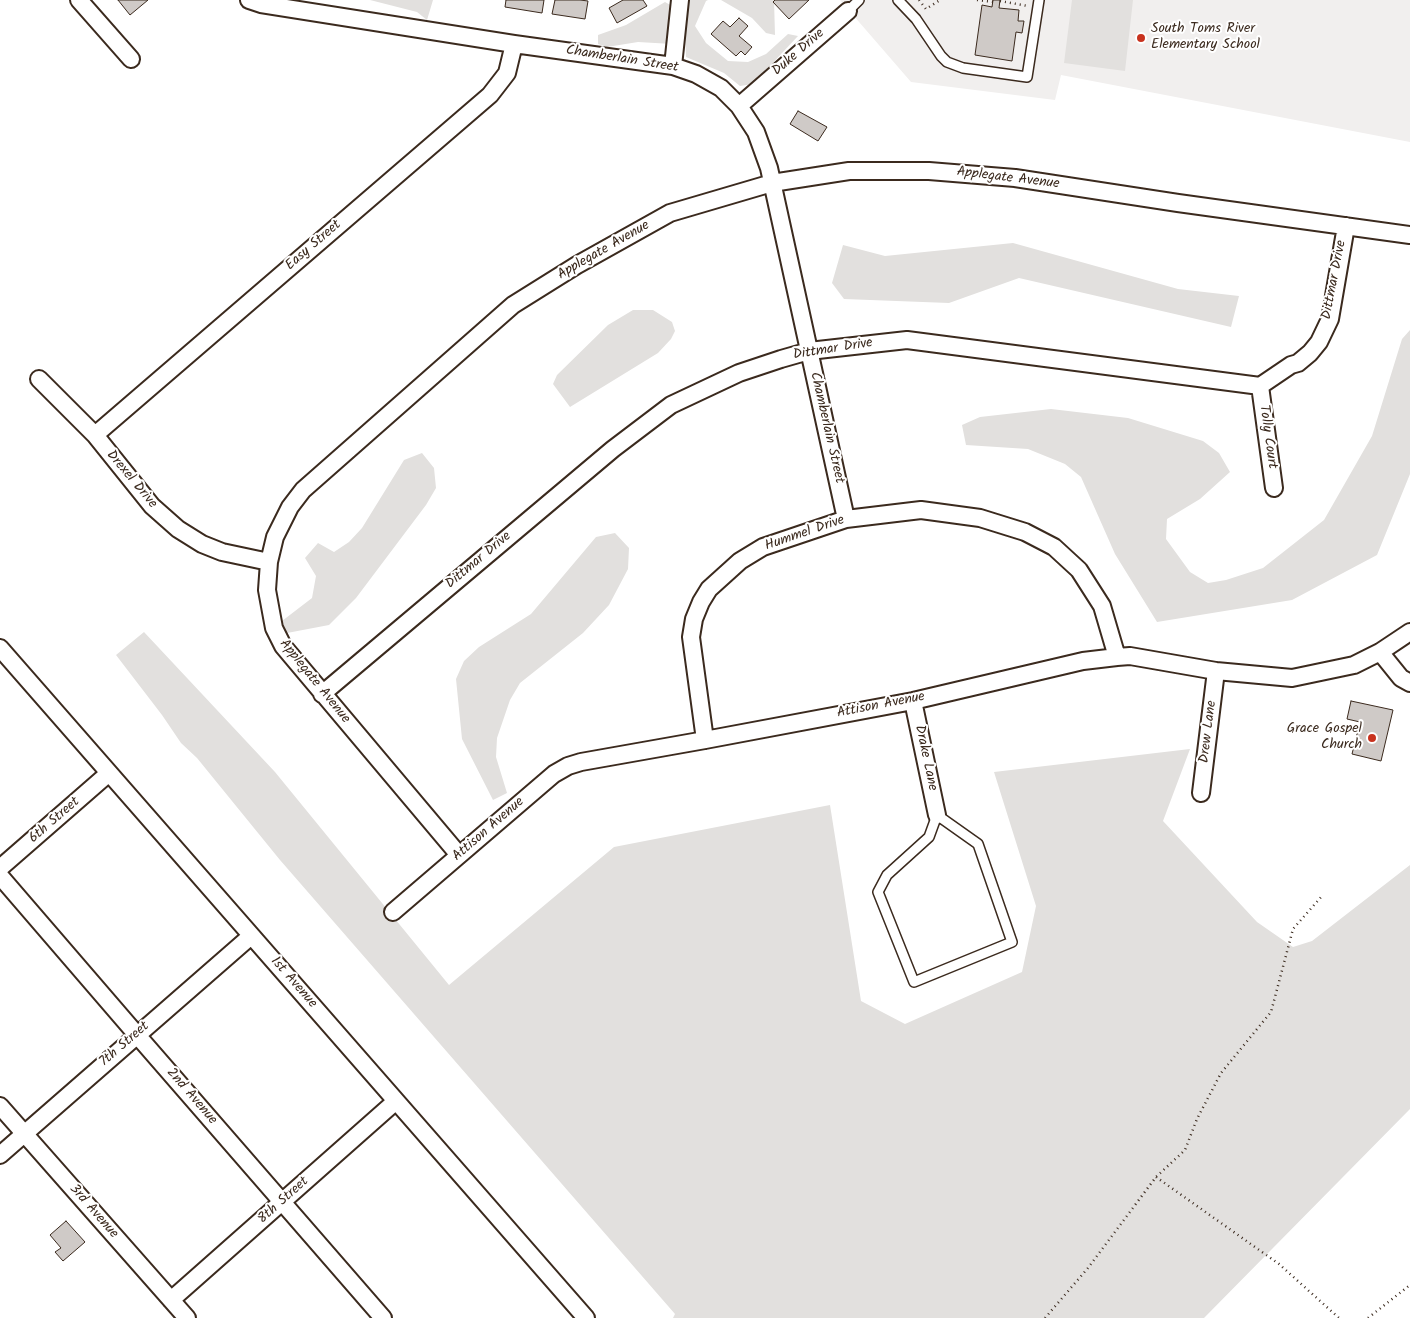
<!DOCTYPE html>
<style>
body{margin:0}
canvas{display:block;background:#fff}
</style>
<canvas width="1410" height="1318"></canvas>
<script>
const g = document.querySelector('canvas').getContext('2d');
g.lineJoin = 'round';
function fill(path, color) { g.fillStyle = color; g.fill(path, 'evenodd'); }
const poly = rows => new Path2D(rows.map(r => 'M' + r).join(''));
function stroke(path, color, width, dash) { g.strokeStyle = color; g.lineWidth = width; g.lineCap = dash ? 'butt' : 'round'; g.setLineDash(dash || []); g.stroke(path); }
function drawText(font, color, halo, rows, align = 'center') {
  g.font = font + ' Kalam,sans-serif'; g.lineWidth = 4; g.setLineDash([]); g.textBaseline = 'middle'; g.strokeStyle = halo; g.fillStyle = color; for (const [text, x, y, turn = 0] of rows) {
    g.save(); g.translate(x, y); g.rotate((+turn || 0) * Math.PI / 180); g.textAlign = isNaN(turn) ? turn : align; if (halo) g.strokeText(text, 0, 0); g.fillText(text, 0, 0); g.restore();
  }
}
const built = poly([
 [840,0,1410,0,1410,142,1061,75,1055,100,911,82]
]);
const green = poly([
 [370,0,433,0,427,20,417,12],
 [688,0,708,0,706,1,695,26,706,43,728,61,748,62,766,54,788,34,798,36,753,84,740,86,724,73,686,57,684,7],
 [721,0,774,0,775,35,766,33,752,18],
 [1072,0,1133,0,1125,71,1064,63],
 [665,2,674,7,672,44,638,42,607,47,598,44,598,35,626,25],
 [1013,243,1178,289,1239,296,1231,327,1019,278,949,303,844,299,832,283,843,245,885,256],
 [633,310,653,310,672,322,675,331,671,339,658,353,570,407,553,384,557,375,608,325],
 [1410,330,1410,474,1377,555,1292,600,1157,622,1115,554,1081,477,1065,464,1028,449,966,445,962,425,980,417,1051,409,1128,418,1203,441,1219,453,1230,472,1200,499,1167,519,1166,539,1190,572,1208,583,1226,580,1263,568,1324,520,1372,436,1402,339],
 [422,453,434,468,436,488,426,505,356,598,329,625,287,633,282,621,312,598,316,576,305,558,318,543,334,552,349,542,362,528,404,460],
 [615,533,629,548,628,569,609,605,583,633,520,683,510,700,497,738,496,757,507,793,493,800,462,739,456,679,464,661,479,647,531,614,596,537],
 [144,632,275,772,449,985,614,847,830,805,861,1001,905,1024,1022,972,1036,906,994,772,1190,749,1163,821,1257,922,1293,947,1312,941,1410,865,1410,1109,1204,1318,673,1318,675,1314,280,860,197,758,181,743,162,715,116,655]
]);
const building = poly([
 [118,0,148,0,130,15,118,0],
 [506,0,544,0,542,13,505,7,506,0],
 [555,0,580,0,588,1,585,19,552,14,555,0],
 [623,0,643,0,647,6,617,23,609,8,623,0],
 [775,0,809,0,789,19,773,2,775,0],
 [993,0,1000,0,999,8,1019,10,1018,21,1024,21,1022,33,1016,32,1012,61,975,55,982,5,992,7,993,0],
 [739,18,748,26,739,36,752,47,745,55,741,51,736,56,711,34,723,21,730,27,739,18],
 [798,111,827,127,818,141,790,124,798,111],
 [1351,701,1393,710,1381,761,1352,754,1360,722,1347,719,1351,701],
 [66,1221,85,1242,63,1261,55,1252,61,1248,50,1235,66,1221]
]);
const path = poly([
 [919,0,926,9,940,0],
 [977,0,993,2],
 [1000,1,1028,6],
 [1156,1177,1279,1264,1339,1318],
 [1045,1318,1088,1268,1156,1177,1185,1150,1197,1119,1221,1073,1271,1012,1293,929,1322,896],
 [1368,1318,1410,1285]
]);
const service = poly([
 [898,0,916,19,941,56,947,62,963,68,1027,77,1039,0],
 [848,11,859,0],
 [937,815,978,844,1012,942,914,982,878,892,887,875,929,837,937,815]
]);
const minor = poly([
 [79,0,131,59],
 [249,0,261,4,514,44,673,66,696,74,721,88,739,106,756,132,769,168,846,519],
 [673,66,680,0],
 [739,106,848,11],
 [39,379,95,435,152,506,178,529,202,544,222,552,269,562],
 [1260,386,1274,488],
 [95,435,490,95,507,73,514,44],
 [0,648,586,1318],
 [1380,652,1401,678,1410,683],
 [322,694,613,449,671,405,739,373,781,359,809,351,907,340,1260,386,1291,365,1298,363,1310,353,1319,342,1330,319,1346,226],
 [913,701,937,815],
 [705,740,691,637,694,619,701,602,709,589,740,561,763,547,846,519,921,510,980,518,1025,532,1054,547,1079,570,1102,606,1117,657],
 [1201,793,1216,671],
 [459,855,283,646,274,628,267,590,269,562,275,537,290,507,303,490,513,305,577,265,670,213,772,183,849,171,929,171,1015,178,1178,203,1410,235],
 [0,868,109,773],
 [0,876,137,1035,383,1318],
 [393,912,554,774,568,766,581,762,705,740,913,701,1083,661,1117,657,1130,656,1216,671,1292,678,1354,665,1380,652,1410,632],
 [0,1106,187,1318],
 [0,1155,251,936],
 [171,1300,396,1101]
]);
const markers = [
 [1141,38,5,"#c8321e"],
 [1372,738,5,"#c8321e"]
];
const poiNames = [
 ["South Toms River",1151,30],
 ["Elementary School",1151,46],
 ["Grace Gospel",1362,730,"right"],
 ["Church",1362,746,"right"]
];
const streetNames = [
 ["Duke Drive",799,53,-41],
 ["Chamberlain Street",622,60,9],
 ["Applegate Avenue",1008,179,7],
 ["Easy Street",314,246,-41],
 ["Applegate Avenue",604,251,-30],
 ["Dittmar Drive",1335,280,-79],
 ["Dittmar Drive",833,350,-9],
 ["Chamberlain Street",826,428,77],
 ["Tolly Court",1267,437,82],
 ["Drexel Drive",131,480,50],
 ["Hummel Drive",805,534,-19],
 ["Dittmar Drive",479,561,-40],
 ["Applegate Avenue",314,682,51],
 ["Attison Avenue",881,706,-11],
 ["Drew Lane",1209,732,-83],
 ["Drake Lane",925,758,78],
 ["6th Street",55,821,-41],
 ["Attison Avenue",489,830,-41],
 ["1st Avenue",293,983,49],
 ["7th Street",125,1045,-41],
 ["2nd Avenue",191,1097,49],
 ["8th Street",284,1201,-42],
 ["3rd Avenue",93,1212,49]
];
fill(built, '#f1efee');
fill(green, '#e2e0de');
fill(building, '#cfcac7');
stroke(building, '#3b2a1e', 1);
stroke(service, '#3b2a1e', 12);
stroke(minor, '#3b2a1e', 20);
stroke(path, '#3b2a1e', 2.5, [1, 4]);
stroke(service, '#fff', 9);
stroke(minor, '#fff', 16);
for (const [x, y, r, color] of markers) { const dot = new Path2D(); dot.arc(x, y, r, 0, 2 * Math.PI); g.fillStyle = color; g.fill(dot); stroke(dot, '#fff', 2); }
drawText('14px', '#3b2a1e', '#fff', poiNames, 'left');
drawText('14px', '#3b2a1e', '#fff', streetNames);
</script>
